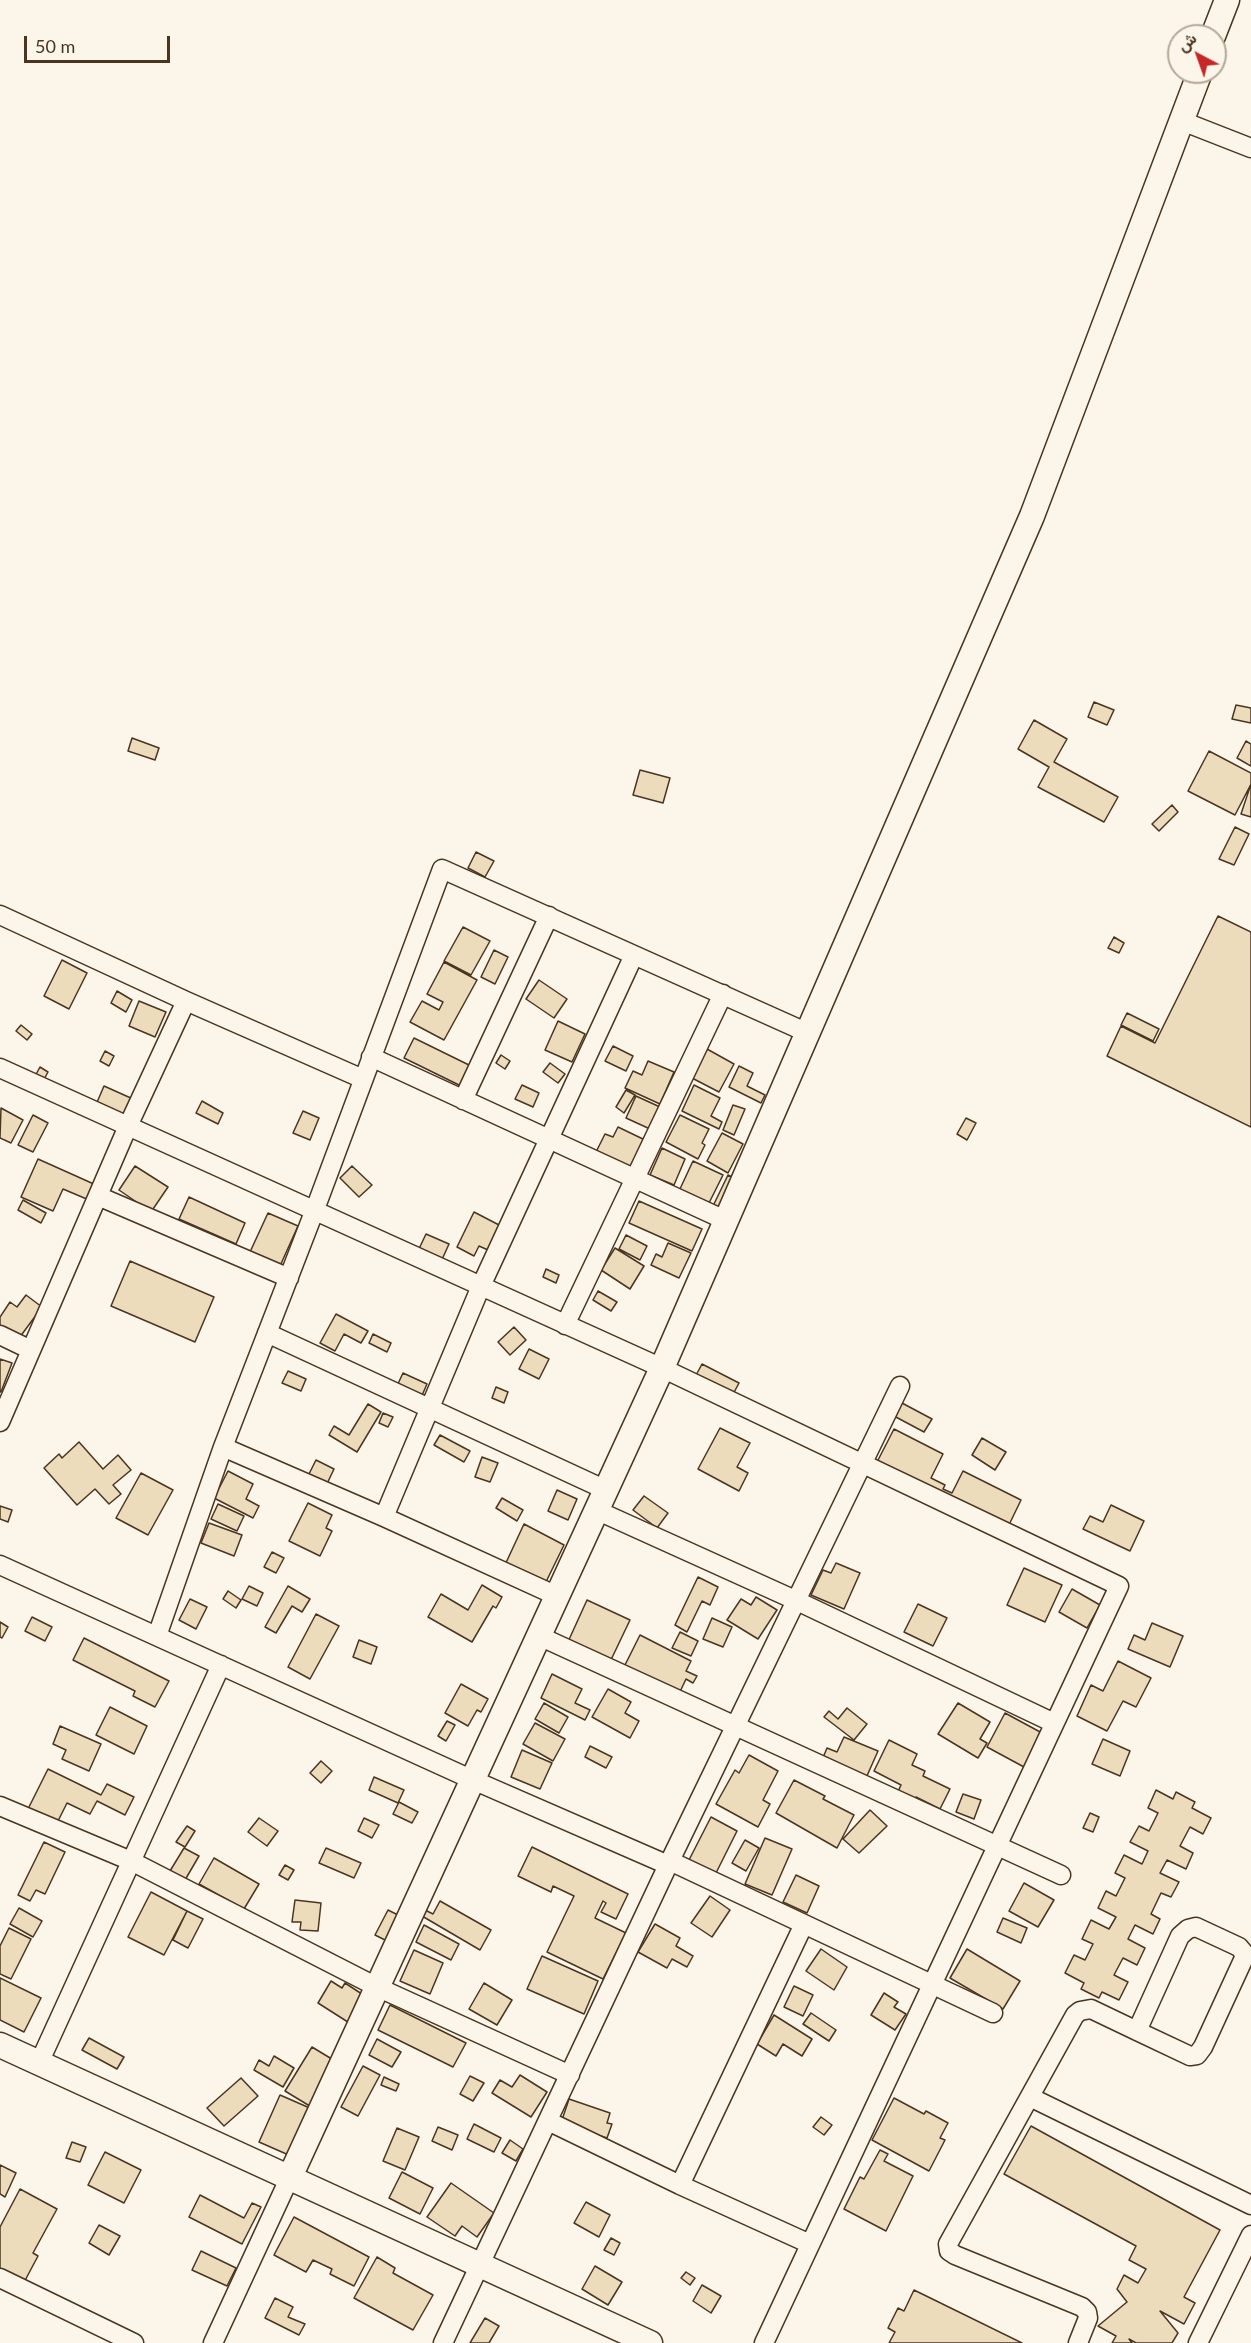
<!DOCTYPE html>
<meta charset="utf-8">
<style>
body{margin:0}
#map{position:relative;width:1251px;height:2343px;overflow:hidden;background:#fbf6e9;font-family:Lato,Vazirmatn,sans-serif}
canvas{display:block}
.north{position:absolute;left:1167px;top:24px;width:60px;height:60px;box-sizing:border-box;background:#fbf6e9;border:2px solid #b4a999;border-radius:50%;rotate:319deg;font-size:16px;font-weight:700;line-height:24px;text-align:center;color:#4a3520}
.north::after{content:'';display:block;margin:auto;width:21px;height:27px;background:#c62828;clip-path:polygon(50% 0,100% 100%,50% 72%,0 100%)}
.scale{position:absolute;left:24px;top:36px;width:146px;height:27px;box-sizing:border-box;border:3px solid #4a3520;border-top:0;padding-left:8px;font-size:18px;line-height:21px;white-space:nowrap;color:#4a3520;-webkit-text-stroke:4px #fbf6e9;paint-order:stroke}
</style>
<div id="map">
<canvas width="1251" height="2343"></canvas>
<div class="north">ش</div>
<div class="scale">50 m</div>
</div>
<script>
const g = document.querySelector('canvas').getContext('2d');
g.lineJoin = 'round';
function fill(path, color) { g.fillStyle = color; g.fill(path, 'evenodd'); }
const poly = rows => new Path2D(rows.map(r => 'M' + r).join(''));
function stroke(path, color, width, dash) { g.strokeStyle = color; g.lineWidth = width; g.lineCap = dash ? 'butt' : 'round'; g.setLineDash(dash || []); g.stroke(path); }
const building = poly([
 [1094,702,1114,710,1107,725,1088,717,1094,702],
 [1236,705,1251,708,1251,723,1232,719,1236,705],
 [1034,720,1067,739,1054,762,1118,797,1104,822,1038,787,1049,767,1018,749,1034,720],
 [132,738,159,748,155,760,128,751,132,738],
 [1246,741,1251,744,1251,766,1237,758,1246,741],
 [1209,751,1251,773,1251,784,1235,815,1188,791,1209,751],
 [640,770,670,778,663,803,633,795,640,770],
 [1251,784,1251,817,1241,814,1251,784],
 [1172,805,1178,812,1159,831,1152,824,1172,805],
 [1235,827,1249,834,1234,865,1219,859,1235,827],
 [476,852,494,861,485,877,468,868,476,852],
 [1218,916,1251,932,1251,1127,1107,1056,1121,1026,1155,1043,1218,916],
 [463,927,490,941,471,975,444,961,463,927],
 [1114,937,1124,943,1119,953,1108,948,1114,937],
 [494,950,508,957,495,984,481,977,494,950],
 [62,960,87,973,69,1009,44,996,62,960],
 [444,962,477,980,444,1040,410,1022,422,1001,439,1010,443,1002,427,994,444,962],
 [539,980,567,999,554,1018,526,999,539,980],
 [117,991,132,1000,126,1012,111,1003,117,991],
 [139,1001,166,1012,155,1037,129,1026,139,1001],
 [1127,1013,1159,1029,1153,1041,1121,1025,1127,1013],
 [558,1021,585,1034,572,1062,545,1050,558,1021],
 [21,1025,32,1034,27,1040,16,1031,21,1025],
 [414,1038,471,1066,461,1086,404,1058,414,1038],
 [613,1046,633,1056,626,1071,605,1061,613,1046],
 [707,1049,734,1064,719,1092,692,1078,707,1049],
 [105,1051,114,1056,109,1066,100,1061,105,1051],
 [501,1055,510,1061,505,1069,496,1063,501,1055],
 [648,1061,674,1072,660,1104,625,1088,633,1071,642,1075,648,1061],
 [550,1063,565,1074,558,1083,543,1072,550,1063],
 [739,1066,753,1073,747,1086,765,1095,761,1103,729,1087,739,1066],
 [40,1067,48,1072,42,1083,34,1078,40,1067],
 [522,1085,539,1093,533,1107,515,1099,522,1085],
 [694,1085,720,1098,711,1116,722,1122,719,1129,682,1111,694,1085],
 [104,1086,133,1099,124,1119,95,1107,104,1086],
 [626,1090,635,1095,624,1113,616,1107,626,1090],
 [636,1096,660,1107,650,1129,626,1118,636,1096],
 [202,1101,223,1113,218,1124,196,1113,202,1101],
 [733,1105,745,1109,734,1135,723,1130,733,1105],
 [1,1108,23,1120,11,1143,0,1138,1,1108],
 [303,1111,319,1118,310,1140,293,1133,303,1111],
 [33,1115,48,1123,33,1152,18,1145,33,1115],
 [680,1115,709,1129,702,1143,705,1145,698,1159,666,1142,680,1115],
 [966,1118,976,1123,967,1140,957,1134,966,1118],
 [618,1127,645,1140,630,1169,596,1152,605,1134,613,1137,618,1127],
 [722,1133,743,1144,728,1173,707,1161,722,1133],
 [662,1148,685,1159,674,1185,650,1175,662,1148],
 [38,1159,96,1185,89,1200,63,1189,53,1211,21,1197,38,1159],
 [693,1161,723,1175,708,1205,679,1191,693,1161],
 [135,1166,168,1187,151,1212,119,1190,135,1166],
 [352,1166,372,1185,359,1197,340,1178,352,1166],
 [728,1175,740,1181,725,1212,713,1206,728,1175],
 [189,1197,245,1223,236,1244,179,1219,189,1197],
 [23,1200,46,1213,41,1223,18,1210,23,1200],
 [639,1201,702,1229,692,1251,629,1223,639,1201],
 [474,1212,501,1226,488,1250,479,1246,474,1256,457,1247,474,1212],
 [268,1213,298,1226,280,1266,250,1252,268,1213],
 [426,1234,449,1244,440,1264,417,1253,426,1234],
 [626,1235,647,1246,640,1260,619,1249,626,1235],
 [668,1243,691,1253,679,1278,651,1265,656,1254,662,1257,668,1243],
 [615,1248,644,1266,630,1289,601,1270,615,1248],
 [130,1261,214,1297,195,1342,111,1306,130,1261],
 [546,1269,559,1275,556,1283,543,1277,546,1269],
 [598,1291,617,1302,611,1311,593,1300,598,1291],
 [26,1295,42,1307,17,1341,0,1328,0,1317,10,1302,17,1307,26,1295],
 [336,1314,368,1331,361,1343,344,1334,335,1351,320,1343,336,1314],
 [514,1327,526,1340,510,1355,498,1342,514,1327],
 [373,1334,391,1343,387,1352,369,1343,373,1334],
 [529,1349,549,1359,539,1379,519,1369,529,1349],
 [0,1359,12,1363,1,1392,0,1392,0,1359],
 [702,1364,739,1383,731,1398,694,1379,702,1364],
 [288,1371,306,1379,301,1391,282,1383,288,1371],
 [403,1373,427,1384,420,1400,396,1388,403,1373],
 [496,1387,508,1392,504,1403,492,1398,496,1387],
 [902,1403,932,1419,924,1432,894,1416,902,1403],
 [368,1404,381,1412,357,1452,329,1435,334,1426,349,1435,368,1404],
 [383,1413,393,1417,388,1427,379,1423,383,1413],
 [720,1428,750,1443,737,1467,748,1473,739,1491,698,1469,720,1428],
 [894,1429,943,1454,931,1478,945,1485,943,1489,952,1493,963,1471,1021,1500,1007,1529,876,1464,894,1429],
 [440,1435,470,1451,464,1462,434,1445,440,1435],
 [982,1438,1006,1452,995,1470,972,1455,982,1438],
 [79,1442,103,1469,118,1455,131,1470,113,1485,121,1494,109,1504,95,1489,77,1505,44,1468,59,1454,62,1458,79,1442],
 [482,1457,498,1463,490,1482,475,1477,482,1457],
 [316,1460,334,1469,325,1488,307,1478,316,1460],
 [228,1471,253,1484,246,1499,259,1506,253,1518,214,1498,228,1471],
 [141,1473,173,1490,148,1535,116,1518,141,1473],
 [557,1490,577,1499,568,1520,548,1511,557,1490],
 [644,1496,668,1513,657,1528,633,1510,644,1496],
 [502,1498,523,1510,517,1521,496,1508,502,1498],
 [308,1503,332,1515,326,1528,332,1531,320,1556,289,1541,308,1503],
 [218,1504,244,1516,237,1531,211,1519,218,1504],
 [1111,1505,1144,1521,1130,1551,1083,1529,1090,1516,1103,1522,1111,1505],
 [0,1506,12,1510,8,1522,0,1519,0,1506],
 [209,1523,242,1535,234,1556,201,1543,209,1523],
 [524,1524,564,1545,544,1586,504,1567,524,1524],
 [272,1552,284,1558,276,1573,264,1567,272,1552],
 [836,1563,860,1573,844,1609,811,1595,823,1570,831,1573,836,1563],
 [1024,1568,1062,1585,1045,1622,1007,1605,1024,1568],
 [698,1577,718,1587,710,1605,702,1601,687,1632,675,1625,698,1577],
 [482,1585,502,1597,496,1608,493,1606,472,1642,428,1617,441,1594,468,1610,482,1585],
 [249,1586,263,1593,257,1606,242,1599,249,1586],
 [288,1586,310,1599,302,1612,292,1606,276,1633,265,1627,288,1586],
 [1072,1589,1100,1605,1087,1628,1059,1612,1072,1589],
 [228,1591,241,1600,236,1608,223,1599,228,1591],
 [756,1597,777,1610,758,1639,727,1620,741,1599,751,1605,756,1597],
 [190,1599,207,1607,196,1629,179,1620,190,1599],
 [587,1600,630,1620,609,1664,567,1644,587,1600],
 [918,1604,947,1618,933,1646,904,1632,918,1604],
 [316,1614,339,1626,310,1679,288,1667,316,1614],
 [32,1617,52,1627,45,1641,25,1631,32,1617],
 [712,1618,732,1627,723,1647,703,1639,712,1618],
 [0,1622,8,1627,2,1638,0,1637,0,1622],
 [1152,1623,1183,1636,1170,1667,1128,1649,1134,1635,1145,1640,1152,1623],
 [680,1632,698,1641,691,1656,672,1648,680,1632],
 [640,1635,691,1661,686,1671,697,1676,693,1683,686,1679,678,1696,623,1669,640,1635],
 [84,1638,169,1681,155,1707,133,1696,135,1691,73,1660,84,1638],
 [359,1640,377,1647,371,1664,353,1657,359,1640],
 [1118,1661,1151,1678,1136,1707,1123,1701,1107,1731,1077,1716,1091,1685,1103,1691,1118,1661],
 [552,1674,582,1689,575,1703,590,1710,585,1720,541,1698,552,1674],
 [461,1684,488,1699,481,1712,477,1710,468,1726,445,1713,461,1684],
 [608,1689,631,1702,625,1713,639,1721,630,1738,592,1717,608,1689],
 [544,1703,568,1717,559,1733,535,1719,544,1703],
 [958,1703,990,1722,980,1739,987,1743,978,1758,938,1734,958,1703],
 [110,1707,147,1726,134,1754,96,1735,110,1707],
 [847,1708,867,1724,854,1740,824,1717,829,1711,838,1719,847,1708],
 [1005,1713,1042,1733,1024,1767,987,1747,1005,1713],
 [447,1721,455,1725,446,1741,438,1736,447,1721],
 [535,1723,565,1739,553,1761,523,1744,535,1723],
 [60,1726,101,1744,89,1771,62,1759,66,1750,53,1744,60,1726],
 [844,1737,878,1751,866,1778,822,1760,827,1748,837,1752,844,1737],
 [1103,1739,1130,1751,1120,1776,1092,1764,1103,1739],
 [889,1740,917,1754,912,1765,925,1771,923,1776,950,1789,940,1809,916,1797,913,1804,896,1796,901,1785,874,1771,889,1740],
 [590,1746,612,1757,606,1768,585,1757,590,1746],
 [522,1750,552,1763,540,1789,511,1777,522,1750],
 [749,1755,778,1771,763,1800,770,1804,758,1827,716,1804,735,1770,739,1773,749,1755],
 [321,1761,332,1771,321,1783,310,1773,321,1761],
 [48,1769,101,1795,107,1784,134,1797,125,1815,97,1801,90,1814,67,1803,56,1825,27,1811,48,1769],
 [374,1777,404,1790,398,1803,369,1790,374,1777],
 [794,1780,825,1796,823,1799,854,1815,837,1848,776,1813,794,1780],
 [1156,1790,1173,1799,1176,1792,1195,1802,1192,1808,1211,1818,1203,1834,1190,1827,1180,1846,1193,1853,1186,1869,1167,1860,1160,1873,1179,1882,1171,1897,1161,1893,1151,1914,1160,1919,1153,1934,1135,1925,1128,1939,1145,1948,1137,1965,1123,1958,1114,1975,1128,1982,1119,2000,1102,1992,1099,1998,1081,1989,1084,1983,1065,1973,1074,1955,1085,1960,1093,1944,1082,1939,1091,1920,1109,1929,1116,1917,1098,1908,1106,1891,1116,1896,1125,1878,1115,1873,1124,1855,1142,1864,1148,1851,1130,1842,1139,1826,1149,1831,1158,1813,1148,1808,1156,1790],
 [963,1794,981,1800,974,1819,956,1812,963,1794],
 [399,1802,418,1812,412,1823,393,1814,399,1802],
 [870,1810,887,1826,859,1853,843,1839,870,1810],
 [1090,1813,1099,1817,1093,1832,1083,1828,1090,1813],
 [711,1817,737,1831,716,1873,689,1860,711,1817],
 [259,1818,278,1831,267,1846,248,1832,259,1818],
 [364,1818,379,1825,372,1838,358,1831,364,1818],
 [187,1826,195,1831,185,1847,176,1842,187,1826],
 [765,1838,792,1849,772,1895,745,1884,765,1838],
 [745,1840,759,1848,746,1871,732,1863,745,1840],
 [44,1842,65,1852,45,1894,36,1890,30,1901,18,1895,44,1842],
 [532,1847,628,1894,616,1919,601,1912,606,1903,603,1901,595,1918,626,1933,603,1979,547,1952,574,1896,553,1886,551,1892,518,1876,532,1847],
 [184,1848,199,1856,185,1880,170,1871,184,1848],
 [326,1848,361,1863,354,1878,319,1863,326,1848],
 [214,1858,259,1884,244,1909,199,1884,214,1858],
 [285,1865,294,1870,288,1880,279,1875,285,1865],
 [796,1875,819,1886,807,1913,783,1902,796,1875],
 [1024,1883,1054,1900,1038,1927,1009,1911,1024,1883],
 [151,1892,187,1911,164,1955,128,1937,151,1892],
 [710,1896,730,1910,712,1937,691,1923,710,1896],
 [295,1900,321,1903,318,1931,300,1930,301,1922,292,1922,295,1900],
 [440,1901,491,1930,480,1950,422,1916,425,1910,433,1914,440,1901],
 [19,1908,42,1921,33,1937,10,1924,19,1908],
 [388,1910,402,1917,389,1942,375,1935,388,1910],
 [187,1911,203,1919,188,1948,173,1940,187,1911],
 [1003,1918,1027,1928,1021,1943,997,1932,1003,1918],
 [655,1924,680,1938,676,1946,693,1956,687,1967,672,1959,667,1968,638,1952,655,1924],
 [424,1925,459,1944,451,1960,416,1942,424,1925],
 [9,1928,31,1939,11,1979,0,1974,0,1946,9,1928],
 [821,1949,847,1967,834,1990,806,1971,821,1949],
 [967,1949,1020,1981,1003,2009,950,1978,967,1949],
 [414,1950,443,1963,430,1994,400,1981,414,1950],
 [542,1956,598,1981,584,2014,527,1989,542,1956],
 [0,1978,41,1998,24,2032,0,2020,0,1978],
 [331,1981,342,1988,345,1983,368,1998,351,2024,318,2003,331,1981],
 [484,1983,512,2000,497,2025,469,2009,484,1983],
 [794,1986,813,1995,803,2016,784,2007,794,1986],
 [884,1993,898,2002,894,2007,906,2014,895,2030,871,2015,884,1993],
 [390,2005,466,2043,453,2067,378,2030,390,2005],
 [811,2013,836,2030,829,2041,803,2024,811,2013],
 [774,2015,812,2039,802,2056,783,2044,776,2056,757,2044,774,2015],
 [89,2038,124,2057,117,2069,82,2050,89,2038],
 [377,2039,401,2052,392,2067,369,2055,377,2039],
 [312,2047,340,2064,313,2108,285,2091,312,2047],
 [274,2056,294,2068,283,2087,254,2070,259,2060,269,2066,274,2056],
 [363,2066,380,2075,358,2116,341,2107,363,2066],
 [520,2075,547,2092,531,2117,492,2093,500,2080,512,2087,520,2075],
 [470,2076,484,2083,473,2101,460,2094,470,2076],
 [384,2077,399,2084,396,2091,381,2085,384,2077],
 [241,2078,258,2096,224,2126,207,2108,241,2078],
 [280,2095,312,2109,291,2156,259,2142,280,2095],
 [894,2098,924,2114,926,2111,948,2123,940,2138,945,2140,929,2171,872,2140,894,2098],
 [569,2099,610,2113,607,2123,612,2124,607,2138,561,2123,569,2099],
 [821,2117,832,2125,824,2135,813,2127,821,2117],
 [474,2124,501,2138,494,2152,467,2139,474,2124],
 [1031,2126,1220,2230,1184,2297,1195,2303,1184,2324,1160,2311,1178,2333,1172,2343,1136,2343,1129,2339,1132,2343,1112,2343,1116,2336,1098,2326,1127,2302,1117,2289,1124,2275,1138,2283,1146,2269,1129,2260,1136,2246,1004,2174,1031,2126],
 [438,2127,458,2135,452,2150,432,2141,438,2127],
 [397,2128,419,2137,405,2170,383,2161,397,2128],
 [510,2140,523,2149,516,2161,502,2153,510,2140],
 [72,2142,86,2147,80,2162,66,2158,72,2142],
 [880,2150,888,2154,884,2161,913,2176,886,2231,844,2209,860,2177,864,2179,880,2150],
 [105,2152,141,2170,124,2203,88,2185,105,2152],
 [0,2165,16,2173,5,2197,0,2194,0,2165],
 [402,2172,433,2188,420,2214,389,2198,402,2172],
 [451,2183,494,2213,477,2237,462,2226,455,2236,427,2217,451,2183],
 [20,2189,57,2209,33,2253,38,2256,21,2288,0,2276,0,2227,20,2189],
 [200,2195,244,2218,252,2203,261,2207,242,2244,189,2217,200,2195],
 [586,2202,610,2215,599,2237,574,2223,586,2202],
 [294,2217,369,2257,354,2286,330,2274,332,2269,313,2260,306,2272,274,2255,294,2217],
 [99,2225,120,2236,109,2255,89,2243,99,2225],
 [611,2238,620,2243,614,2255,604,2250,611,2238],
 [201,2251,236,2268,227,2286,192,2270,201,2251],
 [377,2257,395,2268,393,2273,433,2295,413,2330,354,2298,377,2257],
 [595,2266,622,2282,608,2305,582,2289,595,2266],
 [686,2272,695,2278,690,2285,681,2278,686,2272],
 [702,2285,721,2296,711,2313,693,2301,702,2285],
 [914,2290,1022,2343,889,2343,895,2332,888,2328,898,2308,904,2311,914,2290],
 [275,2298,293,2307,288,2317,305,2324,299,2335,265,2318,275,2298],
 [485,2318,499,2326,489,2343,470,2343,485,2318]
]);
const street = poly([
 [1182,121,1251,148],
 [0,915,186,1001,363,1079],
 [371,1057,727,1221],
 [0,1068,662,1368,1119,1586,764,2343],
 [463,1100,549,916],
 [98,1196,289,1278],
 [565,1325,723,994],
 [267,1333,606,1490],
 [0,1335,31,1350],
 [0,1422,128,1126,186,1001],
 [223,1447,384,1517,557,1596],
 [596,1510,795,1600,1054,1723],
 [384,1517,481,1286,634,955],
 [0,1565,473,1780,668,1865],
 [157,1636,223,1447,314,1212,442,869,808,1033],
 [539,1636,1061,1875],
 [0,1806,131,1861,377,1987,570,2075],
 [670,1861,993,2013],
 [39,2063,221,1665],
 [1030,2097,1251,2205],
 [548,2121,680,2185,810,2244],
 [680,2185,804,1924],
 [0,2278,134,2343],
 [213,2343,289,2179],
 [443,2343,668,1865,900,1386],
 [1078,2343,1088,2318,1087,2312,1082,2307,955,2255,949,2251,948,2244,1075,2015,1080,2011,1091,2009,1137,2031,1190,2056,1197,2055,1203,2047,1244,1958,1244,1953,1239,1947,1196,1927,1188,1929,1180,1936,1137,2031],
 [1198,2343,1251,2235]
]);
const secondary = poly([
 [1213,36,1227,0],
 [0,2045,650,2343],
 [289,2179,662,1368,1032,516,1200,72]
]);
fill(building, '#ecdcbc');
stroke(building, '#4a3520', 1.5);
stroke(street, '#4a3520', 21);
stroke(secondary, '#4a3520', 27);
stroke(street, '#fbf6e9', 18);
stroke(secondary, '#fbf6e9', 24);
</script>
